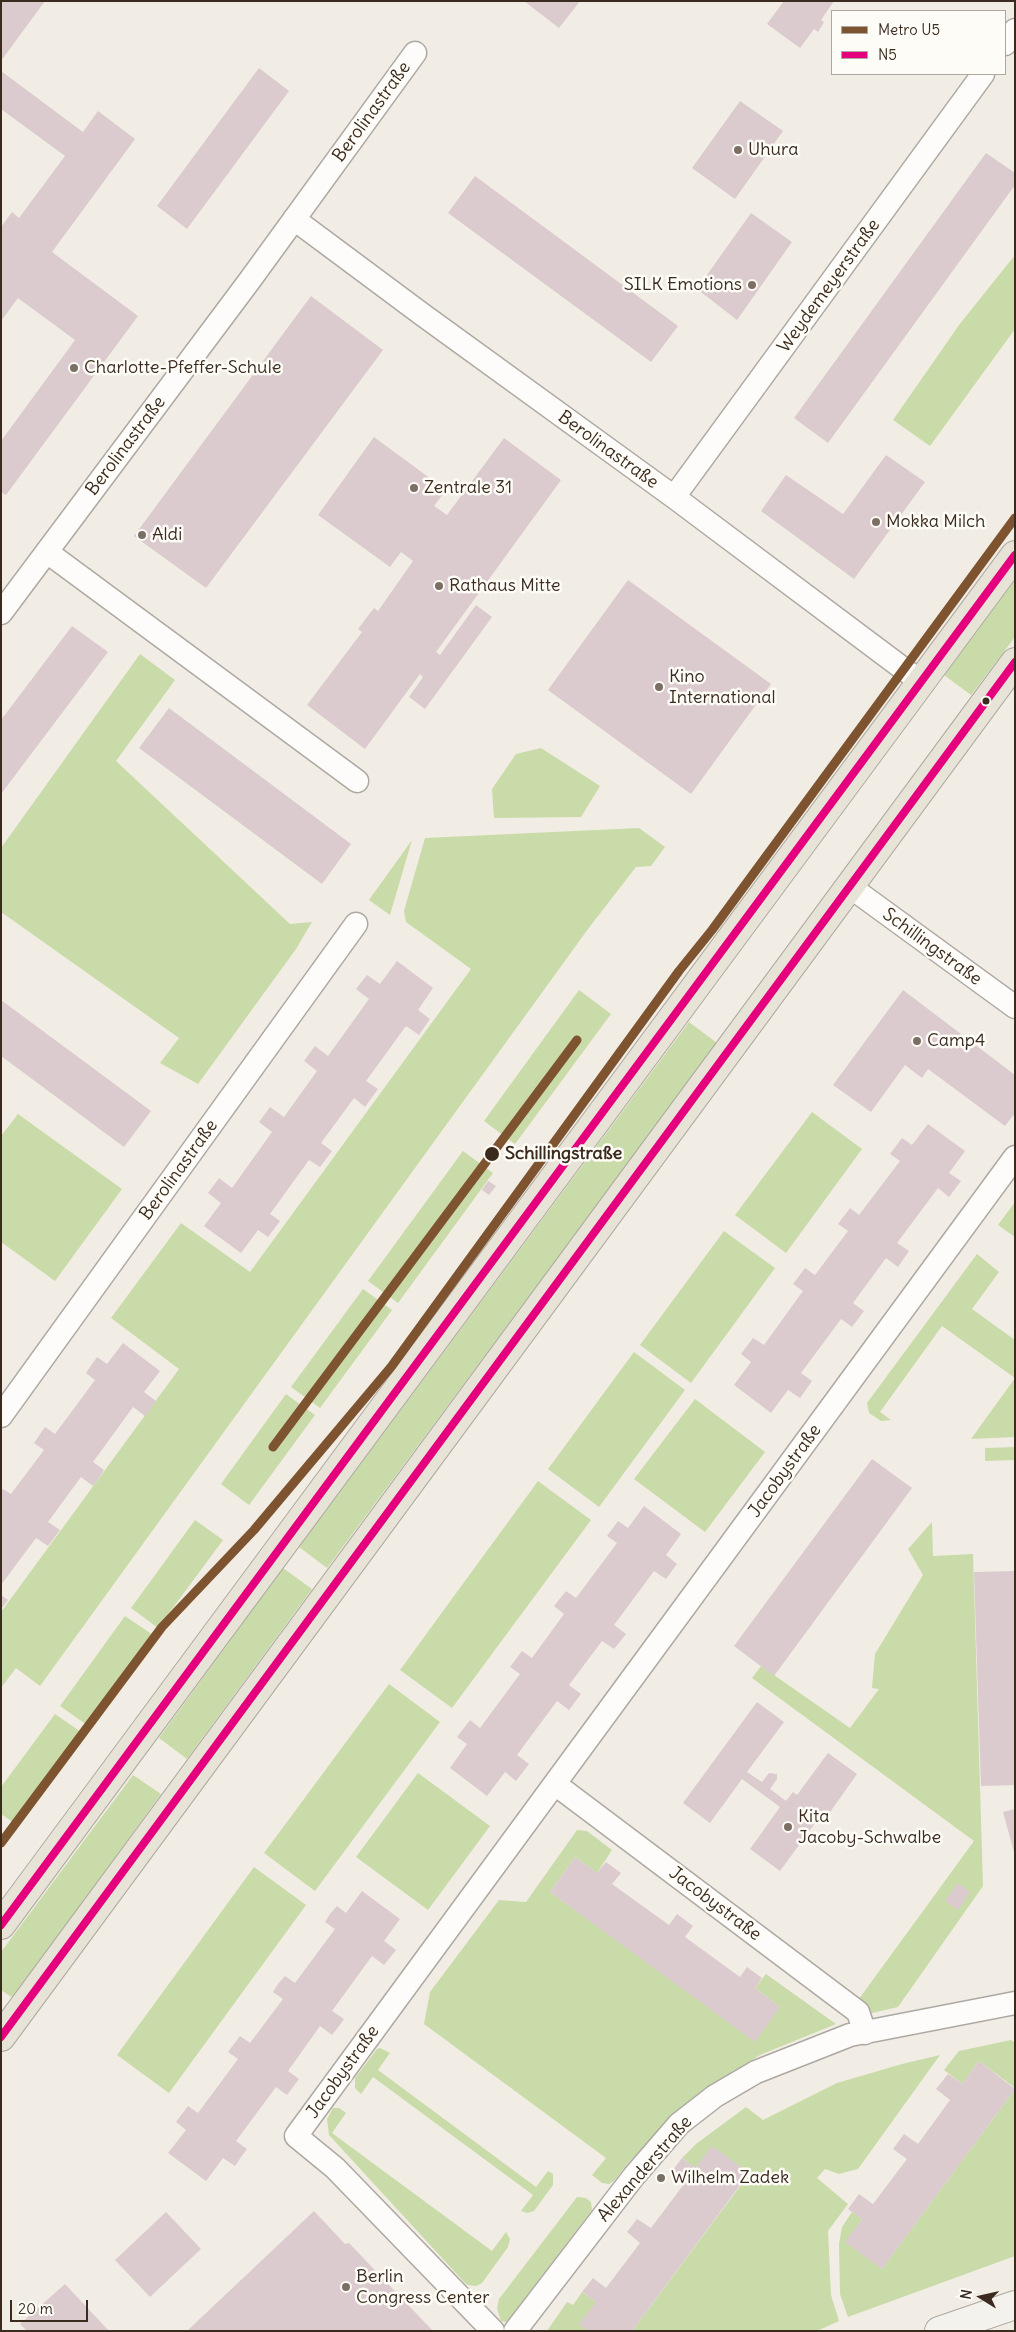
<!DOCTYPE html>
<meta charset="utf-8">
<style>
body{margin:0}
#map{position:relative;width:1016px;height:2332px;overflow:hidden;background:#f2ede4;font-family:Delius,sans-serif}
canvas{display:block}
.frame{position:absolute;inset:0;border:2px solid #3b2a1e;pointer-events:none}
.legend{position:absolute;left:831px;top:10px;width:175px;height:65px;box-sizing:border-box;background:#fdfcf7;border:1px solid #afa8a0;margin:0;padding:6px 9px;list-style:none;font-size:15px;color:#3b2a1e}
.legend li{display:flex;align-items:center;gap:10px;height:25px}
.legend b{width:25px;border:1px solid #afa8a0}
.north{position:absolute;left:956px;top:2272px;width:50px;height:50px;-webkit-text-stroke:4px #fdfcf7;paint-order:stroke;rotate:280deg;font-size:14px;font-weight:700;line-height:20px;text-align:center;color:#3b2a1e}
.north::after{content:'';display:block;margin:auto;width:18px;height:22px;background:#3b2a1e;clip-path:polygon(50% 0,100% 100%,50% 72%,0 100%)}
.scale{position:absolute;left:10px;top:2300px;width:78px;height:22px;box-sizing:border-box;border:2px solid #3b2a1e;border-top:0;padding-left:6px;font-size:15px;line-height:18px;white-space:nowrap;color:#3b2a1e;-webkit-text-stroke:4px #fdfcf7;paint-order:stroke}
</style>
<div id="map">
<canvas width="1016" height="2332"></canvas>
<div class="frame"></div>
<ul class="legend">
<li><b style="height:6px;background:#7e5330"></b>Metro U5</li>
<li><b style="height:6px;background:#e5007d"></b>N5</li>
</ul>
<div class="north">N</div>
<div class="scale">20 m</div>
</div>
<script>
const g = document.querySelector('canvas').getContext('2d');
g.lineJoin = 'round';
function fill(path, color) { g.fillStyle = color; g.fill(path, 'evenodd'); }
const poly = rows => new Path2D(rows.map(r => 'M' + r).join(''));
function stroke(path, color, width, dash) { g.strokeStyle = color; g.lineWidth = width; g.lineCap = dash ? 'butt' : 'round'; g.setLineDash(dash || []); g.stroke(path); }
function drawText(font, color, halo, rows, align = 'center') {
  g.font = font + ' Delius,sans-serif'; g.lineWidth = 5; g.setLineDash([]); g.textBaseline = 'middle'; g.strokeStyle = halo; g.fillStyle = color; for (const [text, x, y, turn = 0] of rows) {
    g.save(); g.translate(x, y); g.rotate((+turn || 0) * Math.PI / 180); g.textAlign = isNaN(turn) ? turn : align; if (halo) g.strokeText(text, 0, 0); g.fillText(text, 0, 0); g.restore();
  }
}
const green = poly([
 [1015,255,1015,329,930,446,893,420,959,325],
 [1015,579,1015,637,971,695,944,675],
 [140,654,175,680,116,761,290,924,312,922,296,949,198,1084,160,1063,179,1038,1,912,1,848],
 [541,748,600,786,581,817,494,818,492,789,516,754],
 [639,828,665,847,651,866,636,867,588,929,40,1686,16,1668,1,1688,1,1612,179,1369,111,1318,181,1223,250,1272,471,969,406,922,404,911,425,838],
 [412,840,390,915,369,900],
 [579,990,611,1014,515,1144,484,1121],
 [689,1022,717,1043,327,1568,299,1547],
 [812,1112,862,1149,786,1253,735,1215],
 [18,1114,122,1189,55,1281,1,1242,1,1136],
 [463,1151,493,1173,398,1303,368,1281],
 [1015,1202,1015,1237,998,1225],
 [724,1231,775,1268,691,1383,640,1345],
 [977,1254,999,1272,972,1309,1015,1340,1015,1437,971,1439,1015,1378,942,1326,880,1412,891,1420,881,1421,869,1413,867,1403],
 [363,1289,392,1310,320,1408,291,1387],
 [634,1352,685,1390,599,1507,548,1469],
 [286,1394,315,1415,249,1505,221,1484],
 [695,1399,765,1452,705,1532,634,1479],
 [1015,1447,1015,1460,985,1461,985,1448],
 [538,1481,591,1520,452,1708,400,1670],
 [195,1520,223,1540,158,1628,131,1608],
 [932,1522,933,1556,973,1554,983,1886,898,2007,872,2013,856,2003,974,1841,752,1678,761,1666,850,1728,879,1689,872,1688,875,1654,923,1575,908,1549],
 [283,1568,312,1589,187,1759,159,1738],
 [125,1616,153,1635,87,1725,60,1706],
 [389,1684,440,1722,315,1891,264,1853],
 [55,1714,81,1732,14,1823,1,1814,1,1787],
 [418,1773,490,1826,428,1910,356,1857],
 [133,1775,161,1794,13,1998,1,1990,1,1952],
 [577,1830,587,1831,612,1850,597,1873,575,1857,550,1892,755,2041,780,2007,755,1988,766,1974,836,2024,760,2055,704,2089,666,2123,628,2163,614,2181,609,2184,602,2183,592,2175,606,2158,424,2024,430,1992,499,1900,526,1902],
 [254,1867,306,1905,169,2093,117,2055],
 [1011,2040,1015,2043,1015,2088,979,2061,962,2084,944,2070,959,2051],
 [380,2048,390,2053,378,2070,536,2187,548,2171,553,2174,553,2185,534,2211,527,2213,521,2211,533,2195,373,2077,361,2094,355,2088,355,2078,377,2049],
 [940,2055,858,2169,839,2174,825,2169,817,2178,848,2204,828,2231,831,2295,839,2321,817,2331,632,2331,749,2174,695,2168,682,2158,696,2144,746,2107,763,2120,837,2083,902,2064],
 [1015,2089,1015,2256,848,2317,840,2294,839,2244,842,2227,852,2212,862,2219,846,2242,882,2269],
 [333,2108,339,2108,346,2113,332,2133,492,2251,506,2232,510,2239,508,2247,482,2283,476,2286,468,2285,465,2283,329,2135,327,2119],
 [577,2197,586,2198,591,2202,592,2210,507,2322,501,2321,497,2309,499,2299],
 [582,2292,596,2302,588,2331,547,2331,567,2302,573,2305]
]);
const building = poly([
 [1,1,45,1,1,61],
 [524,1,580,1,559,28],
 [784,1,834,1,821,20,824,22,818,32,814,29,800,48,767,24],
 [259,68,289,91,187,229,157,206],
 [1,71,83,132,98,111,135,139,52,252,138,316,6,495,1,492,1,441,75,340,18,298,1,321,1,227,12,212,19,218,65,156,1,109],
 [740,101,783,131,735,199,692,168],
 [986,153,1015,173,1015,185,828,443,794,418],
 [475,176,678,326,651,362,448,213],
 [751,213,792,242,737,320,697,289],
 [311,296,383,350,206,588,134,536],
 [374,437,446,490,434,506,447,515,504,438,561,480,436,652,440,655,476,605,492,617,425,709,409,697,423,677,420,674,365,749,307,705,362,632,358,629,374,608,378,611,413,561,401,552,390,567,318,515],
 [886,455,925,482,854,579,761,511,786,475,843,514],
 [628,580,771,684,691,794,548,690],
 [72,626,108,652,1,794,1,720],
 [169,708,351,844,322,884,139,748],
 [397,961,433,988,418,1010,430,1019,419,1035,406,1026,366,1081,378,1089,365,1107,354,1098,321,1143,332,1151,320,1167,309,1160,270,1214,280,1221,268,1237,258,1230,241,1253,204,1226,221,1203,208,1193,219,1178,232,1188,272,1132,259,1122,270,1107,284,1117,317,1071,304,1061,309,1054,315,1046,328,1056,369,999,356,989,367,975,380,984],
 [903,990,1015,1075,1015,1113,1005,1126,928,1069,922,1078,905,1065,871,1112,833,1085],
 [1,1000,151,1111,124,1147,1,1056],
 [928,1124,965,1151,949,1173,961,1181,949,1197,938,1188,897,1243,909,1251,898,1267,886,1258,853,1303,864,1311,852,1327,841,1319,801,1373,812,1381,800,1398,788,1390,771,1413,734,1385,751,1362,741,1354,753,1338,764,1345,803,1291,793,1284,805,1268,815,1275,848,1231,838,1224,850,1208,859,1215,900,1161,890,1154,902,1138,912,1145],
 [488,1181,496,1186,489,1195,482,1190],
 [123,1343,160,1371,144,1392,156,1401,145,1416,133,1407,93,1462,104,1470,99,1478,93,1486,81,1477,48,1522,60,1530,48,1546,36,1538,1,1585,1,1488,11,1494,44,1450,34,1443,45,1427,55,1434,95,1380,86,1373,97,1357,107,1364],
 [872,1459,912,1488,774,1676,734,1646],
 [644,1506,681,1534,666,1555,677,1564,666,1579,654,1571,614,1625,626,1634,614,1649,602,1641,569,1685,581,1694,569,1710,557,1701,517,1755,529,1764,516,1781,505,1772,487,1796,450,1768,467,1744,457,1737,470,1720,480,1728,520,1674,510,1667,522,1651,532,1658,564,1614,554,1606,566,1591,576,1598,617,1543,607,1536,618,1521,628,1528],
 [1015,1571,1015,1785,981,1786,974,1572],
 [1,1595,8,1600,1,1609],
 [757,1702,784,1722,747,1772,762,1782,769,1773,777,1774,777,1779,770,1789,786,1801,793,1792,797,1795,828,1753,857,1774,823,1822,818,1819,780,1871,750,1849,780,1807,742,1779,710,1823,683,1803],
 [1015,1809,1015,1852,1014,1852,1003,1812],
 [575,1857,597,1873,606,1862,621,1873,612,1884,669,1925,677,1914,693,1926,685,1937,740,1977,747,1967,762,1978,755,1988,780,2007,755,2042,550,1892],
 [958,1883,970,1892,958,1910,945,1901],
 [362,1891,400,1919,384,1941,396,1950,384,1965,372,1956,332,2011,344,2019,339,2026,332,2035,320,2026,288,2071,299,2079,287,2095,276,2087,236,2141,247,2149,241,2157,235,2166,223,2158,206,2181,168,2153,186,2130,176,2122,188,2106,198,2113,238,2059,228,2052,240,2036,250,2043,283,1999,273,1992,278,1984,285,1976,295,1983,335,1929,325,1922,330,1914,337,1906,346,1913],
 [979,2061,1015,2089,882,2269,845,2242,862,2219,848,2209,859,2194,873,2204,907,2159,893,2149,904,2134,918,2144,950,2100,936,2089,948,2074,962,2084],
 [712,2146,749,2173,632,2331,588,2331,579,2324,596,2302,582,2292,593,2278,606,2288,640,2243,627,2232,637,2219,651,2228,684,2184,670,2174,682,2158,695,2168],
 [314,2211,345,2244,349,2243,433,2331,187,2331],
 [166,2212,201,2249,150,2297,115,2260],
 [65,2284,109,2331,27,2331,20,2324]
]);
const minor = poly([
 [1005,44,1015,30],
 [294,219,423,315,674,497,921,682],
 [674,497,983,74],
 [47,552,357,781],
 [1,613,250,280,415,53],
 [849,886,1015,1007],
 [1,1416,356,924],
 [555,1784,858,2012,865,2033],
 [493,2331,335,2168,296,2136,1015,1157],
 [515,2331,634,2176,679,2124,715,2096,756,2072,850,2035,1015,2003]
]);
const secondary = poly([
 [939,2331,1015,2305]
]);
const primary = poly([
 [1,1925,1015,555],
 [1,2037,1015,662]
]);
const bus1 = poly([
 [1,1925,1015,555],
 [1,2037,1015,662]
]);
const metro1 = poly([
 [273,1447,577,1040],
 [1,1843,162,1627,254,1530,391,1367,679,971,712,930,1015,518]
]);
const markers = [
 [738,150,5,"#7b6e63"],
 [752,285,5,"#7b6e63"],
 [74,368,5,"#7b6e63"],
 [414,488,5,"#7b6e63"],
 [876,522,5,"#7b6e63"],
 [142,535,5,"#7b6e63"],
 [439,586,5,"#7b6e63"],
 [659,687,5,"#7b6e63"],
 [986,701,4.5,"#3b2a1e"],
 [917,1041,5,"#7b6e63"],
 [492,1154,8,"#3b2a1e"],
 [788,1827,5,"#7b6e63"],
 [661,2178,5,"#7b6e63"],
 [346,2287,5,"#7b6e63"]
];
const streetNames = [
 ["Berolinastraße",372,112,-54],
 ["Weydemeyerstraße",829,286,-54],
 ["Berolinastraße",126,446,-53],
 ["Berolinastraße",608,450,36],
 ["Schillingstraße",932,947,36],
 ["Berolinastraße",179,1170,-54],
 ["Jacobystraße",785,1471,-54],
 ["Jacobystraße",715,1904,37],
 ["Jacobystraße",343,2072,-54],
 ["Alexanderstraße",645,2169,-49]
];
const poiNames = [
 ["Uhura",748,150],
 ["SILK Emotions",742,285,"right"],
 ["Charlotte-Pfeffer-Schule",84,368],
 ["Zentrale 31",424,488],
 ["Mokka Milch",886,522],
 ["Aldi",152,535],
 ["Rathaus Mitte",449,586],
 ["Kino",669,677],
 ["International",669,698],
 ["Camp4",927,1041],
 ["Kita",798,1817],
 ["Jacoby-Schwalbe",798,1838],
 ["Wilhelm Zadek",671,2178],
 ["Berlin",356,2277],
 ["Congress Center",356,2298]
];
const stopNames = [
 ["Schillingstraße",505,1154]
];
fill(green, '#c9dba8');
fill(building, '#dbcace');
stroke(minor, '#ada8a1', 25);
stroke(secondary, '#ada8a1', 30);
stroke(primary, '#ada8a1', 30);
stroke(minor, '#fdfcfb', 22);
stroke(secondary, '#f4f2ec', 28);
stroke(primary, '#e7e3d6', 28);
stroke(bus1, '#e5007d', 8);
stroke(metro1, '#7e5330', 9);
for (const [x, y, r, color] of markers) { const dot = new Path2D(); dot.arc(x, y, r, 0, 2 * Math.PI); g.fillStyle = color; g.fill(dot); stroke(dot, '#fdfcf7', 2); }
drawText('18px', '#3b2a1e', '#fdfcf7', streetNames);
drawText('18px', '#3b2a1e', '#fdfcf7', poiNames, 'left');
drawText('bold 18px', '#3b2a1e', '#fdfcf7', stopNames, 'left');
</script>
